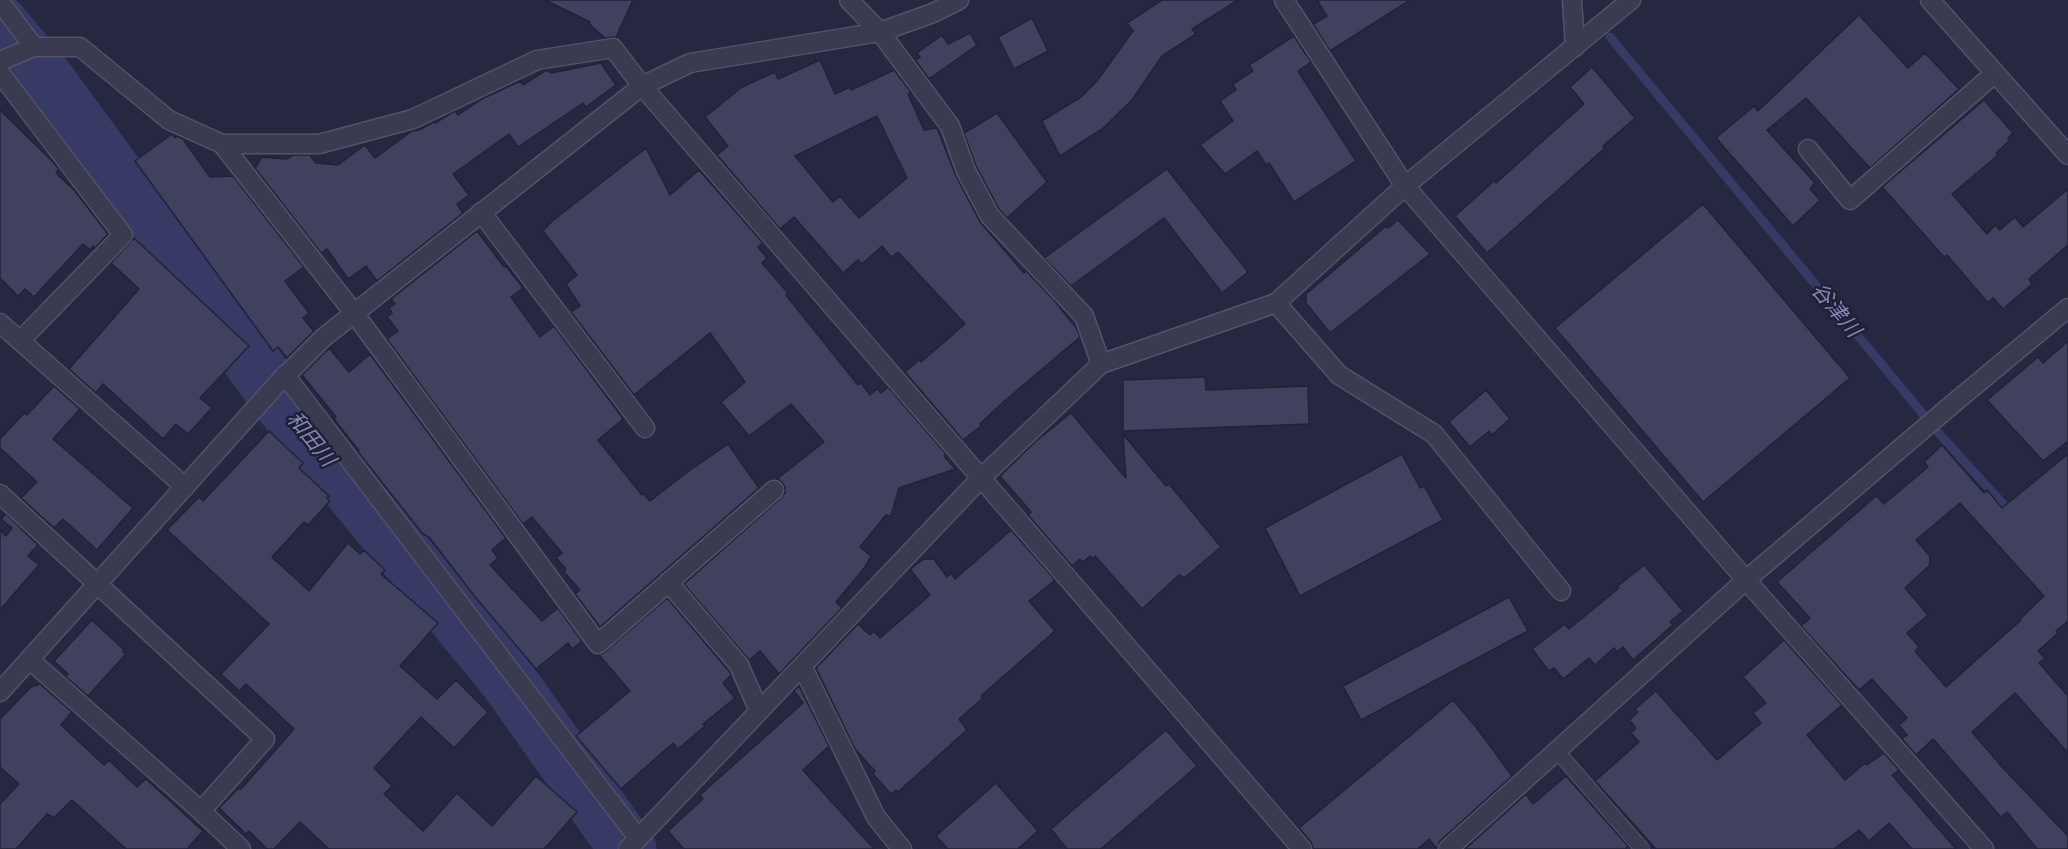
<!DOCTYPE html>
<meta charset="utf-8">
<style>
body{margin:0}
canvas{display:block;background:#262741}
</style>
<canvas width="2068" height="849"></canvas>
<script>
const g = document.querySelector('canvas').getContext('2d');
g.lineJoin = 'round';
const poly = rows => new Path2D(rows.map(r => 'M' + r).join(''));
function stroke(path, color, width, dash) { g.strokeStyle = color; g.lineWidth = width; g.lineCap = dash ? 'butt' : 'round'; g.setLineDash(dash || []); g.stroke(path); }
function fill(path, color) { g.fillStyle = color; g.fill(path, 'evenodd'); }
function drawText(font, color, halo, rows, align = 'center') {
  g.font = font + ' Lato,"Noto Sans JP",sans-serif'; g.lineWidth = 5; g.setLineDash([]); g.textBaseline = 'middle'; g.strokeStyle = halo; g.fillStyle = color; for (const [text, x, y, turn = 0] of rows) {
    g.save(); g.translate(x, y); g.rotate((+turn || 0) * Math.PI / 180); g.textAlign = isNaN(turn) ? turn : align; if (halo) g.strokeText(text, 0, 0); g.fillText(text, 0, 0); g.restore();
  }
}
const stream = poly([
 [1610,37,1942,437,2013,515]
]);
const river = poly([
 [0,24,44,77,297,423,507,679,628,849]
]);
const building = poly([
 [545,0,633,0,616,37,605,38,589,24,590,22,545,0],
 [1162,0,1238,0,1192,29,1196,34,1162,56,1132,100,1102,129,1060,156,1042,121,1081,97,1097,81,1133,31,1127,23,1162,0],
 [1317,0,1410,0,1330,51,1313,24,1327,16,1317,0],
 [1859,15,1908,68,1925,53,1959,89,1870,168,1806,98,1767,130,1815,183,1810,189,1820,200,1793,226,1716,138,1754,106,1758,111,1859,15],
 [1032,18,1048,51,1014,69,998,37,1032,18],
 [970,33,977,45,929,79,915,60,920,57,917,53,942,35,948,44,970,33],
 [1294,36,1311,62,1298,71,1356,161,1294,202,1269,163,1266,165,1257,151,1225,174,1200,145,1233,121,1220,101,1236,90,1233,84,1253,71,1249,65,1294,36],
 [820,60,835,94,850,87,851,90,894,70,911,92,908,94,924,130,937,128,956,176,980,222,1024,273,1026,271,1053,299,1077,329,1080,337,1001,404,980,424,981,426,963,440,905,372,920,359,921,362,965,324,898,252,891,257,882,246,862,264,858,260,843,273,794,217,780,229,717,155,728,146,705,117,742,87,775,72,778,79,820,60],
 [877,116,907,178,859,218,840,196,833,202,795,156,877,116],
 [601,63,616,85,586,107,583,103,518,147,509,134,453,174,469,195,457,204,463,213,377,281,366,266,348,279,327,249,321,253,255,168,262,157,286,159,293,155,310,155,316,163,338,165,365,145,375,158,412,131,419,130,434,122,435,123,455,111,458,115,482,99,520,81,523,85,546,70,551,73,601,63],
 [1592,67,1635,118,1603,146,1605,148,1487,253,1455,216,1494,181,1496,183,1584,104,1570,87,1592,67],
 [1984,100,2013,133,2008,138,2010,140,1996,153,1998,155,1952,194,1987,234,1995,225,2000,230,2015,217,2023,227,2068,189,2068,245,2029,279,2032,284,2003,309,1993,298,1988,303,1947,255,1944,257,1882,187,1984,100],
 [0,110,52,161,59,169,56,173,75,191,108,234,95,248,93,246,90,250,83,244,34,297,25,289,18,296,0,278,0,110],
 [997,113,1047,182,1007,218,999,209,976,166,964,133,997,113],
 [172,134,175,138,177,136,183,139,210,177,233,176,304,267,285,281,309,313,303,318,314,331,287,358,278,347,273,351,135,161,172,134],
 [646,148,670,195,699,170,763,243,758,247,767,258,762,263,788,293,786,295,858,385,861,383,870,395,877,389,881,393,888,387,946,454,944,456,955,469,899,488,891,516,886,515,860,547,871,556,865,567,836,602,842,608,779,674,760,651,749,660,684,584,781,498,785,493,785,487,782,482,777,479,824,442,791,404,749,436,721,402,745,382,710,333,634,395,571,312,580,306,566,284,577,275,543,231,551,222,646,148],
 [1167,169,1248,272,1222,293,1164,218,1071,286,1044,258,1167,169],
 [1703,204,1850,378,1703,502,1555,328,1703,204],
 [1398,220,1430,254,1330,333,1306,303,1306,294,1386,226,1388,228,1398,220],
 [477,231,504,267,506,266,523,288,511,297,540,337,554,326,622,417,622,420,598,440,642,495,644,494,650,501,686,473,728,444,759,488,600,627,575,594,580,590,564,572,566,569,556,558,562,553,532,517,523,524,387,339,398,331,387,317,392,313,389,308,395,304,391,299,477,231],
 [134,238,249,346,200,398,212,408,188,434,176,424,163,439,103,384,96,393,69,369,139,289,111,263,134,238],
 [2068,341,2068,441,2043,461,1987,400,2038,357,2043,363,2068,341],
 [329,348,349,372,370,354,506,538,492,550,498,558,490,565,542,621,558,608,582,641,572,649,568,643,536,669,476,598,429,537,423,534,358,452,359,451,334,419,336,417,302,375,329,348],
 [1205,377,1206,390,1308,386,1309,424,1123,431,1123,380,1205,377],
 [54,386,80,409,53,439,133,508,97,550,63,519,54,528,21,498,37,482,0,448,0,439,24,413,27,415,54,386],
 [1486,390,1510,419,1492,435,1489,431,1470,447,1449,422,1486,390],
 [1071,413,1126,478,1123,434,1166,486,1169,484,1221,547,1184,578,1179,575,1142,609,1095,556,1092,559,1090,556,1083,562,1080,559,1072,566,1028,515,1031,512,1000,476,1036,441,1071,413],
 [269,431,303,463,299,468,329,496,327,498,330,501,308,525,304,522,272,557,309,591,348,543,360,554,364,550,385,570,381,574,438,623,400,666,437,699,456,680,488,712,454,748,421,717,374,768,392,786,384,794,423,831,457,793,492,826,536,776,577,812,544,849,329,849,300,822,274,849,267,849,249,831,246,834,219,808,239,788,241,789,294,729,246,684,239,691,221,674,269,624,167,530,199,497,203,501,269,431],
 [1942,445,1984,493,1987,490,2002,508,2068,454,2068,621,2056,631,2058,633,2038,651,2045,658,2039,663,2068,696,2068,753,2015,693,1972,732,2002,767,2068,836,2068,849,2037,849,2007,812,2001,817,1933,739,1916,755,1902,739,1907,735,1899,725,1907,718,1872,679,1859,690,1801,626,1810,618,1777,582,1876,496,1884,504,1928,467,1924,462,1942,445],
 [1960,503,2044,596,2020,619,2021,620,1946,687,1915,651,1919,647,1907,633,1928,615,1905,588,1930,565,1930,556,1916,540,1960,503],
 [1402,454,1420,488,1424,486,1443,520,1300,596,1265,528,1402,454],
 [6,514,38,545,28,556,39,565,0,610,0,530,6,536,12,528,1,519,6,514],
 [1011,530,1055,580,1029,601,1055,631,981,696,983,698,959,719,967,730,898,792,896,790,891,794,873,774,875,771,855,749,816,668,858,624,870,635,874,631,880,638,930,595,910,569,924,559,934,559,947,577,951,573,955,579,1011,530],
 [1644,565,1683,611,1670,622,1673,625,1633,660,1623,647,1617,652,1614,648,1595,665,1589,658,1563,679,1554,668,1549,671,1532,649,1565,624,1569,629,1619,588,1617,587,1644,565],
 [1509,597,1528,631,1361,720,1343,686,1509,597],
 [667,598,729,671,731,675,723,683,735,698,703,724,705,726,678,749,673,743,621,789,576,736,630,691,599,655,605,652,667,598],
 [92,620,124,650,123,652,126,654,88,696,65,676,68,674,54,661,92,620],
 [1784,640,1842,705,1807,735,1845,780,1865,763,1867,765,1884,753,1899,770,1892,775,1956,849,1912,849,1889,823,1869,841,1859,830,1834,849,1656,849,1595,781,1639,742,1631,733,1636,728,1629,720,1638,712,1635,709,1656,691,1717,760,1761,723,1753,713,1766,703,1743,677,1784,640],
 [40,684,72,712,61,725,104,765,109,760,137,787,146,779,203,831,187,849,126,849,72,800,54,818,47,814,16,849,0,849,0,804,19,784,0,767,0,719,31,687,40,684],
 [799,686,829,746,803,770,874,849,684,849,668,831,703,799,700,795,803,703,794,691,799,686],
 [1453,700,1476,727,1512,776,1440,841,1437,849,1429,839,1418,849,1313,849,1311,842,1299,828,1453,700],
 [1166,730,1197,766,1101,849,1067,849,1051,829,1166,730],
 [1566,776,1628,846,1625,849,1465,849,1526,794,1533,804,1566,776],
 [996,783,1038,831,1018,849,948,849,936,836,996,783]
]);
const service = poly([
 [1557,751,1642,849]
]);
const minor = poly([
 [849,0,880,32,950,126,966,171,990,216,1084,316,1101,364],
 [1284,0,1405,186,1746,580,1984,849],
 [1572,0,1575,47],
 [1930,0,2068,155],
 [0,2,34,47],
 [0,61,34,47,80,47,169,120,222,144,319,144,413,119,537,60,613,48,642,86,1302,849],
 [0,73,123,235,20,341],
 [222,144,354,313,598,644,774,490],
 [1808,149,1850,200,1994,74],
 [481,212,645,428],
 [1276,303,1339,375,1434,434,1561,591],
 [0,323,185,487],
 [285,375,638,838],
 [0,494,265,739,201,811],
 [668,582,739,665,759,711],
 [29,659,201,811,241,849],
 [802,666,876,817,902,849],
 [628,849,981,478,1101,364,1276,303,1405,186,1631,0],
 [1448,849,1746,580,1955,402,2068,308]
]);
const tertiary = poly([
 [0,692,278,383,323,338,642,86,690,63,880,32,933,13,959,0]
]);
const waterNames = [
 ["谷津川",1836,310,50],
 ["和田川",311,439,51]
];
stroke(stream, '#383a66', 9);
stroke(river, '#383a66', 57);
fill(building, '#40415f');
stroke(building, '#212238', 1.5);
stroke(service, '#525368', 16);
stroke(minor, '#525368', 21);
stroke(tertiary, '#525368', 21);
stroke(service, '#3a3b51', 14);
stroke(minor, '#3a3b51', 18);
stroke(tertiary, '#3a3b51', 18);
drawText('italic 21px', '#8588b7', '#1f2036', waterNames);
</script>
